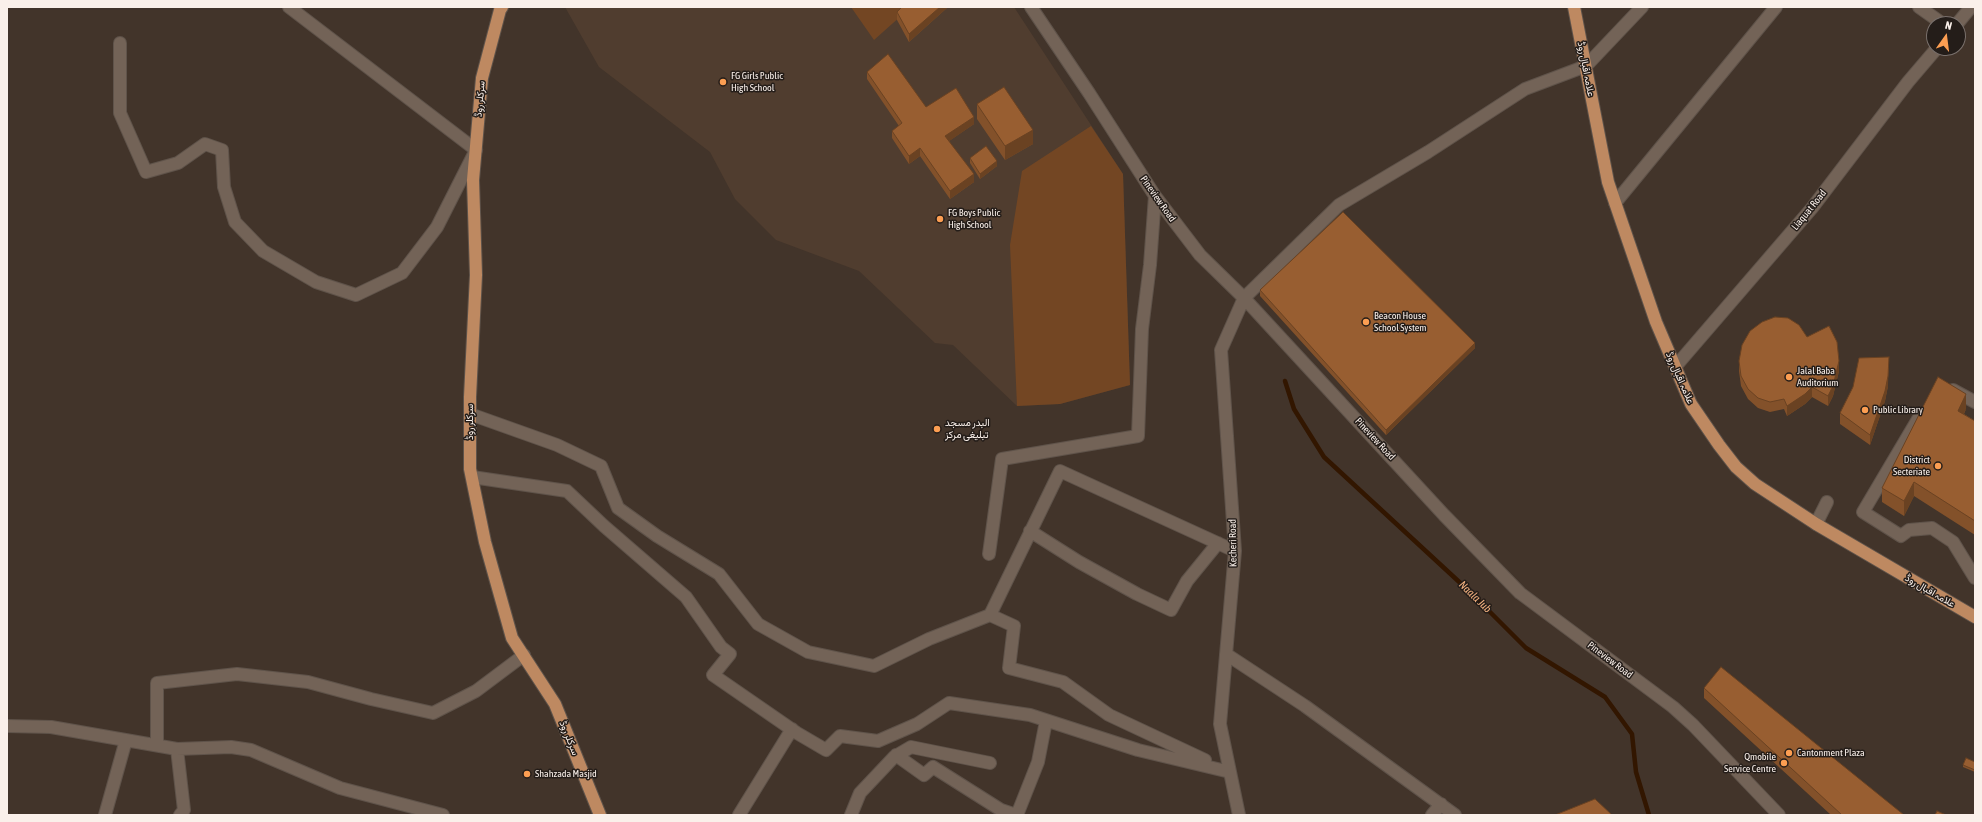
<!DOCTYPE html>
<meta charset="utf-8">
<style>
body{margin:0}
#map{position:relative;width:1982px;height:822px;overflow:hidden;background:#42342a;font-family:"Asap Condensed",sans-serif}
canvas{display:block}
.frame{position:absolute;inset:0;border:8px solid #faf0ea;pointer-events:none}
.north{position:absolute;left:1926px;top:16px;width:40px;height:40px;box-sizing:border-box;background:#241d19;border:1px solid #7a716d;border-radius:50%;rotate:14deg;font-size:11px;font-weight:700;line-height:16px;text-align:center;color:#faf0ea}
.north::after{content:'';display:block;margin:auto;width:14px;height:18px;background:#fc9e52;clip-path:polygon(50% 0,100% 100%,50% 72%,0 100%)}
</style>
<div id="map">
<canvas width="1982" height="822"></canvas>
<div class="frame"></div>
<div class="north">N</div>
</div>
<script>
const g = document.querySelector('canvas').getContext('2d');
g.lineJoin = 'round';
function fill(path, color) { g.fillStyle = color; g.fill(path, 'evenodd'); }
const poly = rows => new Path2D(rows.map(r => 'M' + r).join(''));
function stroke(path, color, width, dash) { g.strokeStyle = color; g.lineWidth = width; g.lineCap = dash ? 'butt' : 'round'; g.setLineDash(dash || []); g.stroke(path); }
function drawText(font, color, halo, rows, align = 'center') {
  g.font = font + ' "Asap Condensed",Vazirmatn,sans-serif'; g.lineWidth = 3; g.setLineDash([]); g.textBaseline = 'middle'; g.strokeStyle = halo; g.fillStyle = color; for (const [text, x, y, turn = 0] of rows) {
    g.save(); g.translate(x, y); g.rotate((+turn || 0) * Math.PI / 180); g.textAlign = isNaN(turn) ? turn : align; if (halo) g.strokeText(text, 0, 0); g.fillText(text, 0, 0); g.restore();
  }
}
const built = poly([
 [565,7,1014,7,1123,174,1130,385,1060,404,1017,406,953,345,935,343,859,271,776,240,735,199,710,152,599,67]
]);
const green = poly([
 [851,7,911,7,874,40],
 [1091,126,1123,174,1130,385,1060,404,1017,406,1010,245,1022,171]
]);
const stream = poly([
 [1285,381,1294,409,1324,457,1469,591,1526,648,1605,697,1632,734,1636,772,1649,815]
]);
const minor = poly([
 [1031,7,1089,93,1155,196,1200,255,1244,298,1444,515,1520,593,1673,707,1693,725,1779,815],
 [1919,7,1943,24],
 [1957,24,1971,7],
 [120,43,120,113,146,172,178,163,205,144,222,150,224,187,235,222,263,251,316,282,356,295,402,273,437,227,476,150,289,7],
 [1615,203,1776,7],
 [1675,367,1812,208,1908,82,1937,48],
 [1953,390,1975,402],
 [470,414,557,445,601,466,618,508,657,536,719,574,758,624,808,652,874,666,929,639,990,615,1060,471,1235,551],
 [1921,414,1863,512,1901,536,1909,530,1932,528,1953,542,1975,578],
 [472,477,567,491,604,526,686,597,721,647,730,654,713,675,797,733,826,750,840,736,878,741,917,724,949,703,1030,715,1138,750,1230,772],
 [1816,524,1827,502],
 [1030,531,1079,562,1137,594,1171,610,1187,581,1218,543],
 [989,554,1002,459,1138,436,1142,329,1150,265,1155,196],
 [990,615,1014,626,1009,668,1063,682,1109,715,1205,760],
 [1226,654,1305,706,1455,815],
 [7,726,51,727,177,749,231,747,251,750,340,788,443,815],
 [157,745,157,683,237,674,308,682,371,699,433,713,476,691,524,655],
 [177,749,184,810,180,815],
 [896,755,924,775,933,767,1001,810,1016,815],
 [105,815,126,740],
 [739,815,792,729],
 [851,815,860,793,894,757,911,747,990,763],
 [1017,815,1038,762,1046,721],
 [1239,815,1220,724,1235,551,1221,350,1244,298,1339,205,1428,152,1525,89,1586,66,1642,7],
 [1432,815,1441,804]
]);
const major = poly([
 [502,7,500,10,482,78,473,180,476,275,470,397,470,469,485,542,512,638,555,704,600,815],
 [1574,7,1608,182,1656,322,1691,404,1719,445,1736,467,1755,484,1816,524,1975,617]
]);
const wall = poly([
 [902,7,948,7,909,42,897,20,897,12],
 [867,72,926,107,974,124,949,141,974,182,950,199,920,156,909,164,892,138,892,131,899,126,867,79],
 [977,104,1033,144,1005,160,977,119],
 [970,158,997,166,980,179,970,163],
 [1260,290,1475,348,1386,435,1260,296],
 [1807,337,1839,371,1833,396,1828,406,1812,397,1805,404,1787,416,1784,409,1770,412,1758,408,1748,399,1741,386,1739,371,1739,361],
 [1888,386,1885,401,1870,445,1840,424,1840,413],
 [1966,409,1964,414,1975,421,1975,535,1914,496,1904,516,1882,502,1882,488],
 [1704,688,1904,815,1831,815,1704,698],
 [1975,762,1975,772,1963,767,1963,765]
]);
const shadedWall = poly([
 [940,7,948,7,909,42,909,34],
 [974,117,974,124,945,144,945,136],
 [1033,130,1033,144,1005,160,1005,146],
 [920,148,920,156,909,164,909,156],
 [997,161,997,166,980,179,980,174],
 [974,174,974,182,950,199,950,191],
 [1475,343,1475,348,1386,435,1386,430],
 [1889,357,1888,386,1885,401,1870,445,1870,435],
 [1839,361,1839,371,1833,396,1828,406,1828,396],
 [1812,387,1812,397,1805,404,1787,416,1787,406],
 [1966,394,1966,409,1958,425,1958,411],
 [1914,482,1914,496,1904,516,1904,501]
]);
const building = poly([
 [902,7,940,7,909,34,897,12,902,7],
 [888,54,926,107,956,88,974,117,945,136,974,174,950,191,920,148,909,156,892,131,902,123,867,72,888,54],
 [1004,87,1033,130,1005,146,977,104,1004,87],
 [986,146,997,161,980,174,970,158,986,146],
 [1343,212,1475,343,1386,430,1260,290,1343,212],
 [1775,317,1788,318,1799,325,1807,337,1829,326,1837,342,1839,361,1833,386,1828,396,1812,387,1805,394,1787,406,1784,399,1770,402,1758,398,1748,389,1741,376,1739,361,1742,345,1750,331,1762,322,1775,317],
 [1889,357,1888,376,1885,391,1870,435,1840,413,1853,387,1859,358,1889,357],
 [1938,377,1966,394,1958,411,1975,421,1975,521,1914,482,1904,501,1882,488,1938,377],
 [1721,667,1904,815,1842,815,1704,688,1721,667],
 [1966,758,1975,762,1975,770,1963,765,1966,758],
 [1595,799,1612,815,1555,815,1595,799],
 [1937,811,1946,815,1935,815,1937,811]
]);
const markers = [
 [723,82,4,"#fc9e52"],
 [940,219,4,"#fc9e52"],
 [1366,322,4,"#fc9e52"],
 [1789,377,4,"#fc9e52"],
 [1865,410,4,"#fc9e52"],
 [937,429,4,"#fc9e52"],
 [1938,466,4,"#fc9e52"],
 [1789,753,4,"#fc9e52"],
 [1784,763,4,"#fc9e52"],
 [527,774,4,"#fc9e52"]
];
const streetNames = [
 ["علامہ اقبال روڈ",1586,69,79],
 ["سرکلر روڈ",480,99,-85],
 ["Pineview Road",1158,199,55],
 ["Liaquat Road",1809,210,-51],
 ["علامہ اقبال روڈ",1680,378,66],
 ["سرکلر روڈ",470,422,-90],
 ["Pineview Road",1375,439,47],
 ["Kecheri Road",1233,543,-91],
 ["علامہ اقبال روڈ",1930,591,30],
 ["Pineview Road",1610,660,37],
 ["سرکلر روڈ",569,738,68]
];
const poiNames = [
 ["FG Girls Public",731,76],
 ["High School",731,88],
 ["FG Boys Public",948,213],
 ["High School",948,225],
 ["Beacon House",1374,316],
 ["School System",1374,328],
 ["Jalal Baba",1797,371],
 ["Auditorium",1797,383],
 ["Public Library",1873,410],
 ["البدر مسجد",945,423],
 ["تبلیغی مرکز",945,435],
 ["District",1930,460,"right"],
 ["Secteriate",1930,472,"right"],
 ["Cantonment Plaza",1797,753],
 ["Qmobile",1776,757,"right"],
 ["Service Centre",1776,769,"right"],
 ["Shahzada Masjid",535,774]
];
const waterNames = [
 ["Naala Jub",1475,597,44]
];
fill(built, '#503d2f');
fill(green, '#734623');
stroke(stream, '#321600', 4.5);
stroke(minor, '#5f534a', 14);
stroke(major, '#5f534a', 14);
stroke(minor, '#736357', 12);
stroke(major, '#be8961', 12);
fill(wall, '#83512a');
fill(shadedWall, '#6a4222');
fill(building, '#985e31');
stroke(building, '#6a4222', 1);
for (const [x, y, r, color] of markers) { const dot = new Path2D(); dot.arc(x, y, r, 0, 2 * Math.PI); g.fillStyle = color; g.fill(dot); stroke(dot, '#241d19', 1.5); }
drawText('10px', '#faf0ea', '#241d19', streetNames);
drawText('10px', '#faf0ea', '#241d19', poiNames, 'left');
drawText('italic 11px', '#f4b280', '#241d19', waterNames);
</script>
